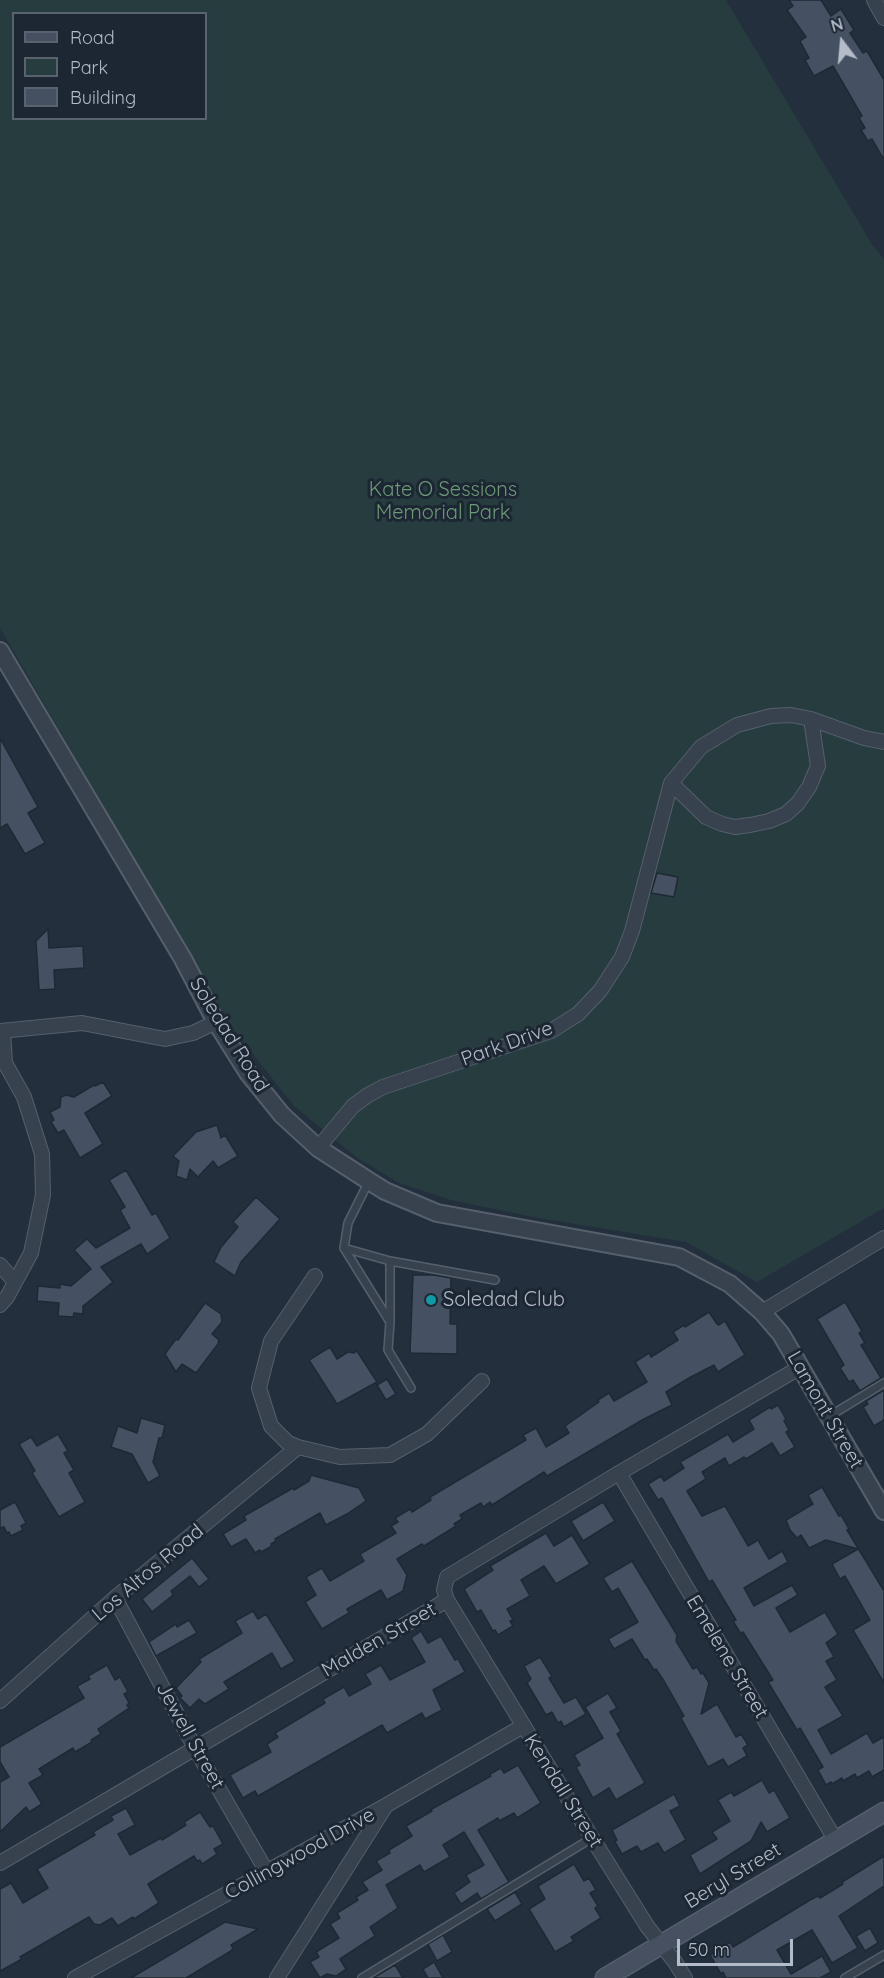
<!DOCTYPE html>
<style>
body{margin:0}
#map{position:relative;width:884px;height:1978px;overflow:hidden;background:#242f3e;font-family:Quicksand,sans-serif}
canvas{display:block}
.legend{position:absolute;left:12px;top:12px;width:195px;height:108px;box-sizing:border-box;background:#1d2633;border:2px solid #59626f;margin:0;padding:8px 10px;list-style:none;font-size:18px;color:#b4bcc9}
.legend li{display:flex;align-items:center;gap:12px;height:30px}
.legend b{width:30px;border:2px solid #59626f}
.north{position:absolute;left:812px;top:12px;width:60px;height:60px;-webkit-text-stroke:4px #1d2633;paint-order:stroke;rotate:344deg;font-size:16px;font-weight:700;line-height:24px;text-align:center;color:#b4bcc9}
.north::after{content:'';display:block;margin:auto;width:21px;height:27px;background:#b4bcc9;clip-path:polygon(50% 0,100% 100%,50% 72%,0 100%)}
.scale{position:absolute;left:677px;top:1939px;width:116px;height:27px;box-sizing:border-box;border:3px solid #b4bcc9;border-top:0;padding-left:8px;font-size:18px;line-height:21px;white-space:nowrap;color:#b4bcc9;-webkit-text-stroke:4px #1d2633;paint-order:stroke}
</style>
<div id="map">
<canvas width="884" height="1978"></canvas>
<ul class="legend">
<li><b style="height:8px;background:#465061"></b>Road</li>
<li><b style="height:16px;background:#263c3f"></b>Park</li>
<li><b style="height:16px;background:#455162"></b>Building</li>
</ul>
<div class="north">N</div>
<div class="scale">50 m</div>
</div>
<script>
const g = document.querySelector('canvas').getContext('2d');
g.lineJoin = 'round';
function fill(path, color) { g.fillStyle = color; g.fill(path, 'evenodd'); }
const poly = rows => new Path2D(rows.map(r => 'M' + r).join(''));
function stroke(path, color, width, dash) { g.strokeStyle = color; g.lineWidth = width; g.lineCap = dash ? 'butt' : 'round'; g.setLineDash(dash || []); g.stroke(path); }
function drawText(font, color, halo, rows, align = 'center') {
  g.font = font + ' Quicksand,sans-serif'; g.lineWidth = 6; g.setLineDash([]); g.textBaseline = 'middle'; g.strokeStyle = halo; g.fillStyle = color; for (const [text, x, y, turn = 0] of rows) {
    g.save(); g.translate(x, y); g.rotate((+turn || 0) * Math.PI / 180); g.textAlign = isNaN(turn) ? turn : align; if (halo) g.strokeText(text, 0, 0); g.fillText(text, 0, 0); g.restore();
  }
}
const green = poly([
 [0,0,726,0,873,246,884,259,884,1208,757,1282,686,1242,538,1218,451,1200,399,1183,356,1157,294,1106,230,1025,0,628],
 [14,14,206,14,206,118,14,118]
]);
const building = poly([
 [789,0,821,0,831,16,841,9,854,30,850,33,863,53,867,51,884,80,884,160,872,139,868,141,861,130,865,128,859,118,862,116,833,66,814,76,805,60,809,58,800,41,806,37,787,10,793,6,789,0],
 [0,738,38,807,28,813,45,843,25,854,7,824,0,828,0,738],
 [657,873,678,877,674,897,651,893,657,873],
 [48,929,49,948,83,946,84,968,54,970,55,989,39,990,36,941,48,929],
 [103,1082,112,1096,85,1113,103,1144,80,1158,64,1130,58,1133,51,1122,54,1120,50,1112,60,1107,61,1097,66,1095,74,1097,94,1085,95,1086,103,1082],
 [217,1125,221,1138,225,1135,238,1156,218,1168,213,1161,198,1177,190,1169,187,1180,176,1176,179,1161,173,1156,196,1132,217,1125],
 [126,1170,152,1215,156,1213,170,1238,147,1254,141,1244,101,1267,113,1282,83,1306,83,1314,74,1313,73,1317,58,1316,59,1303,37,1301,38,1286,60,1288,60,1284,71,1286,91,1269,74,1250,87,1239,96,1248,130,1228,120,1210,125,1207,109,1180,126,1170],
 [256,1197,280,1219,241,1262,235,1276,214,1262,221,1247,238,1227,233,1222,256,1197],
 [413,1275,434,1275,451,1278,450,1324,457,1324,457,1354,410,1353,413,1275],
 [845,1302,862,1331,859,1333,865,1343,861,1345,881,1378,860,1391,853,1380,849,1382,840,1368,844,1365,817,1319,845,1302],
 [205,1303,221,1314,222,1322,212,1334,219,1340,218,1344,196,1373,182,1364,176,1372,165,1354,176,1339,178,1340,205,1303],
 [709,1312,717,1324,719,1325,725,1321,745,1355,718,1372,714,1365,689,1378,666,1392,672,1405,644,1419,547,1476,544,1472,492,1505,490,1502,483,1507,481,1503,460,1515,462,1519,454,1524,456,1526,424,1546,422,1544,397,1559,407,1575,403,1591,387,1600,381,1590,347,1609,349,1613,322,1629,305,1602,316,1595,306,1577,322,1568,330,1581,364,1561,360,1554,396,1533,391,1526,398,1522,395,1518,410,1509,412,1512,431,1500,430,1497,526,1440,523,1435,536,1428,546,1447,569,1433,565,1426,599,1402,598,1400,609,1393,614,1401,647,1382,635,1362,649,1353,651,1357,678,1340,673,1332,684,1325,685,1327,709,1312],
 [330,1347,337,1359,348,1352,354,1353,357,1351,377,1382,337,1404,309,1360,330,1347],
 [387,1379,396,1394,386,1400,377,1385,387,1379],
 [884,1390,884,1420,874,1426,863,1407,868,1404,866,1401,884,1390],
 [778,1405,786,1419,784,1421,789,1430,786,1432,795,1447,780,1456,772,1443,746,1459,744,1457,729,1466,725,1458,702,1472,706,1479,687,1491,702,1516,725,1506,748,1546,758,1540,769,1559,782,1551,788,1562,744,1588,754,1606,792,1585,798,1595,776,1608,790,1632,825,1612,838,1634,826,1643,834,1657,826,1661,837,1680,825,1687,843,1716,818,1730,831,1754,867,1733,873,1743,884,1737,884,1770,872,1777,869,1771,857,1778,855,1774,843,1781,842,1778,832,1784,831,1782,826,1785,818,1770,823,1767,800,1728,797,1730,768,1682,773,1680,743,1632,741,1634,733,1621,736,1620,712,1580,709,1582,662,1498,658,1500,648,1484,661,1476,664,1481,684,1468,680,1462,728,1434,733,1442,754,1429,749,1420,770,1407,771,1409,778,1405],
 [141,1418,165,1425,162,1438,159,1438,153,1462,160,1476,148,1483,132,1454,111,1447,118,1426,137,1433,141,1418],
 [58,1434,68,1451,64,1453,74,1470,69,1473,85,1502,59,1517,32,1473,35,1471,19,1444,31,1437,37,1446,58,1434],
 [311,1475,359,1488,366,1501,347,1514,326,1525,320,1513,275,1539,276,1541,271,1544,272,1546,261,1552,260,1550,255,1553,246,1539,231,1547,223,1534,246,1520,244,1516,293,1488,294,1490,309,1481,311,1475],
 [822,1487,839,1516,841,1515,849,1529,847,1530,884,1591,884,1683,853,1630,870,1620,845,1576,840,1579,832,1564,858,1549,826,1540,809,1548,801,1535,797,1538,790,1530,786,1520,813,1504,808,1495,822,1487],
 [15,1502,26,1523,21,1526,23,1530,11,1536,9,1532,7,1533,4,1527,0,1528,0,1510,15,1502],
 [603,1502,615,1521,583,1541,571,1521,603,1502],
 [546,1533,554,1546,572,1535,590,1564,556,1584,544,1566,521,1580,530,1596,507,1609,513,1620,510,1621,513,1626,498,1635,495,1630,493,1631,481,1610,477,1612,464,1589,493,1570,490,1566,546,1533],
 [192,1558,209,1579,199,1587,190,1576,171,1591,173,1595,152,1612,142,1599,192,1558],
 [632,1561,677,1635,676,1641,693,1669,697,1667,701,1674,703,1673,709,1683,701,1714,717,1704,736,1737,741,1734,748,1745,743,1748,747,1756,728,1767,723,1759,708,1767,681,1718,684,1716,664,1681,656,1669,654,1670,647,1659,645,1660,632,1639,614,1649,608,1639,638,1622,618,1588,612,1592,603,1578,632,1561],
 [253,1611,258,1619,266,1614,295,1661,281,1669,272,1653,224,1682,229,1689,205,1704,199,1699,190,1708,180,1698,182,1696,176,1688,201,1662,199,1659,242,1633,235,1621,253,1611],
 [189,1620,197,1633,156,1656,149,1642,176,1624,177,1627,189,1620],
 [421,1631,428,1643,441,1636,455,1660,458,1659,465,1672,433,1690,442,1710,425,1719,422,1713,387,1733,382,1725,258,1796,255,1791,243,1798,230,1775,271,1752,267,1744,278,1737,275,1733,325,1703,323,1699,344,1687,349,1696,371,1684,365,1674,381,1665,390,1680,425,1662,411,1638,421,1631],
 [540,1657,552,1676,549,1678,564,1703,576,1697,586,1714,564,1727,561,1721,558,1723,552,1712,546,1715,527,1683,531,1679,524,1666,540,1657],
 [107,1665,115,1680,120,1677,128,1692,124,1694,129,1703,127,1705,129,1708,98,1729,101,1734,91,1740,92,1742,75,1752,73,1748,39,1769,43,1775,29,1783,42,1804,29,1812,26,1807,0,1832,0,1782,9,1777,0,1762,0,1747,84,1698,77,1686,90,1679,88,1676,107,1665],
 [608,1693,617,1708,610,1712,621,1731,617,1734,645,1783,616,1800,609,1788,593,1798,576,1767,580,1765,574,1755,603,1738,585,1707,608,1693],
 [518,1765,541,1803,517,1818,514,1813,499,1821,498,1818,478,1830,509,1882,481,1899,477,1893,461,1904,454,1893,470,1882,466,1875,484,1865,464,1832,443,1845,450,1857,424,1872,420,1865,386,1885,398,1908,370,1927,375,1936,340,1959,346,1969,336,1976,327,1974,320,1978,310,1962,319,1957,316,1952,339,1938,330,1924,340,1918,337,1913,358,1900,356,1897,368,1890,362,1882,382,1870,376,1861,390,1853,389,1850,412,1836,406,1826,432,1811,430,1810,491,1776,490,1774,501,1768,504,1773,518,1765],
 [762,1780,769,1793,774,1790,790,1818,767,1832,761,1822,751,1841,700,1874,690,1855,717,1839,712,1832,730,1821,718,1800,731,1792,734,1796,762,1780],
 [674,1794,680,1806,670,1811,686,1840,664,1853,658,1843,641,1852,637,1846,622,1854,615,1842,617,1840,612,1830,674,1794],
 [126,1808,135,1825,118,1834,130,1855,161,1838,162,1840,186,1825,184,1822,200,1812,210,1827,213,1826,223,1844,214,1849,217,1854,202,1864,200,1860,197,1861,194,1856,148,1884,159,1903,134,1919,133,1917,118,1926,112,1918,100,1925,94,1924,89,1917,20,1957,22,1959,0,1971,0,1889,11,1883,23,1903,48,1888,37,1869,95,1835,93,1832,113,1820,111,1816,126,1808],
 [884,1856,884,1886,839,1916,858,1948,832,1963,812,1930,777,1950,791,1974,822,1956,831,1972,820,1978,726,1978,723,1972,721,1974,710,1955,730,1942,733,1947,810,1900,818,1896,820,1898,843,1884,842,1882,884,1856],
 [574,1864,584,1881,589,1878,596,1890,590,1893,598,1906,595,1908,601,1918,571,1937,574,1941,555,1952,529,1909,545,1899,538,1886,574,1864],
 [515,1892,522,1904,495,1921,487,1909,515,1892],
 [225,1922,258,1929,231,1945,233,1948,231,1951,186,1978,131,1978,225,1922],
 [870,1928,878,1943,865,1951,856,1936,870,1928],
 [443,1935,452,1952,437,1961,428,1944,443,1935],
 [434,1962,443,1978,428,1978,423,1969,434,1962],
 [395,1965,403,1978,373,1978,395,1965]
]);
const service = poly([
 [369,1181,348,1223,344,1248,390,1322,388,1350,411,1388],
 [344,1248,390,1261,390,1322],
 [390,1261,495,1280],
 [828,1417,884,1383],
 [362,1978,592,1838],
 [845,1978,884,1955]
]);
const minor = poly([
 [874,0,884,18],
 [671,783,706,817,722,824,735,827,750,825,769,821,786,814,798,803,809,787,818,766,811,719],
 [0,1031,82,1023,165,1039,193,1033,216,1022],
 [318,1148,353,1106,368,1095,383,1087,551,1031,578,1014,600,991,622,957,632,931,671,783,701,747,737,725,771,716,791,715,811,719,864,738,884,742],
 [0,1265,15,1282],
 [315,1276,271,1341,259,1388,271,1426,288,1443,298,1447,340,1457,390,1455,427,1434,482,1381],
 [0,1305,7,1297,31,1253,43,1195,42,1154,24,1097,5,1063,3,1031],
 [762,1312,884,1238],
 [619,1473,836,1841],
 [115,1598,195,1748,267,1872],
 [0,1701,115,1598,298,1447],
 [0,1863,447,1600],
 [75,1978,385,1806,523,1726],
 [277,1978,385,1807],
 [685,1978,675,1962,647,1926,592,1838,447,1600,444,1590,447,1577,619,1473,799,1368]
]);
const tertiary = poly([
 [0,651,183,959,216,1022,248,1073,282,1115,318,1148,369,1181,385,1191,437,1213,679,1257,730,1284,762,1312,781,1334,884,1511]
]);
const secondary = poly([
 [605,1978,884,1812]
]);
const markers = [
 [431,1300,6,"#0f9aa8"]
];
const parkNames = [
 ["Kate O Sessions",443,490],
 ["Memorial Park",443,513]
];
const streetNames = [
 ["Soledad Road",229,1035,58],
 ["Park Drive",507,1044,-20],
 ["Lamont Street",825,1410,60],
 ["Los Altos Road",148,1573,-40],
 ["Malden Street",379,1640,-30],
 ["Emelene Street",727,1657,59],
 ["Jewell Street",190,1736,61],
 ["Kendall Street",563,1791,58],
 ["Collingwood Drive",300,1854,-29],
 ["Beryl Street",733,1876,-31]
];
const poiNames = [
 ["Soledad Club",443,1300]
];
fill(green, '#263c3f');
fill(building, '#455162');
stroke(building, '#1f2835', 1.5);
stroke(service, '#565f6c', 10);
stroke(minor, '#565f6c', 16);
stroke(tertiary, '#565f6c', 20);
stroke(secondary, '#565f6c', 21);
stroke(service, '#38414e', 7);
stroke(minor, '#38414e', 14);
stroke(tertiary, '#38414e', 16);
stroke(secondary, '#465061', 18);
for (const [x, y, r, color] of markers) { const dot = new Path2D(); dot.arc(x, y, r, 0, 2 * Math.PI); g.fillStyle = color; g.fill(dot); stroke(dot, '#1d2633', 2); }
drawText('20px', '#6b9a76', '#1d2633', parkNames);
drawText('20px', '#b4bcc9', '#1d2633', streetNames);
drawText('20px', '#b4bcc9', '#1d2633', poiNames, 'left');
</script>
